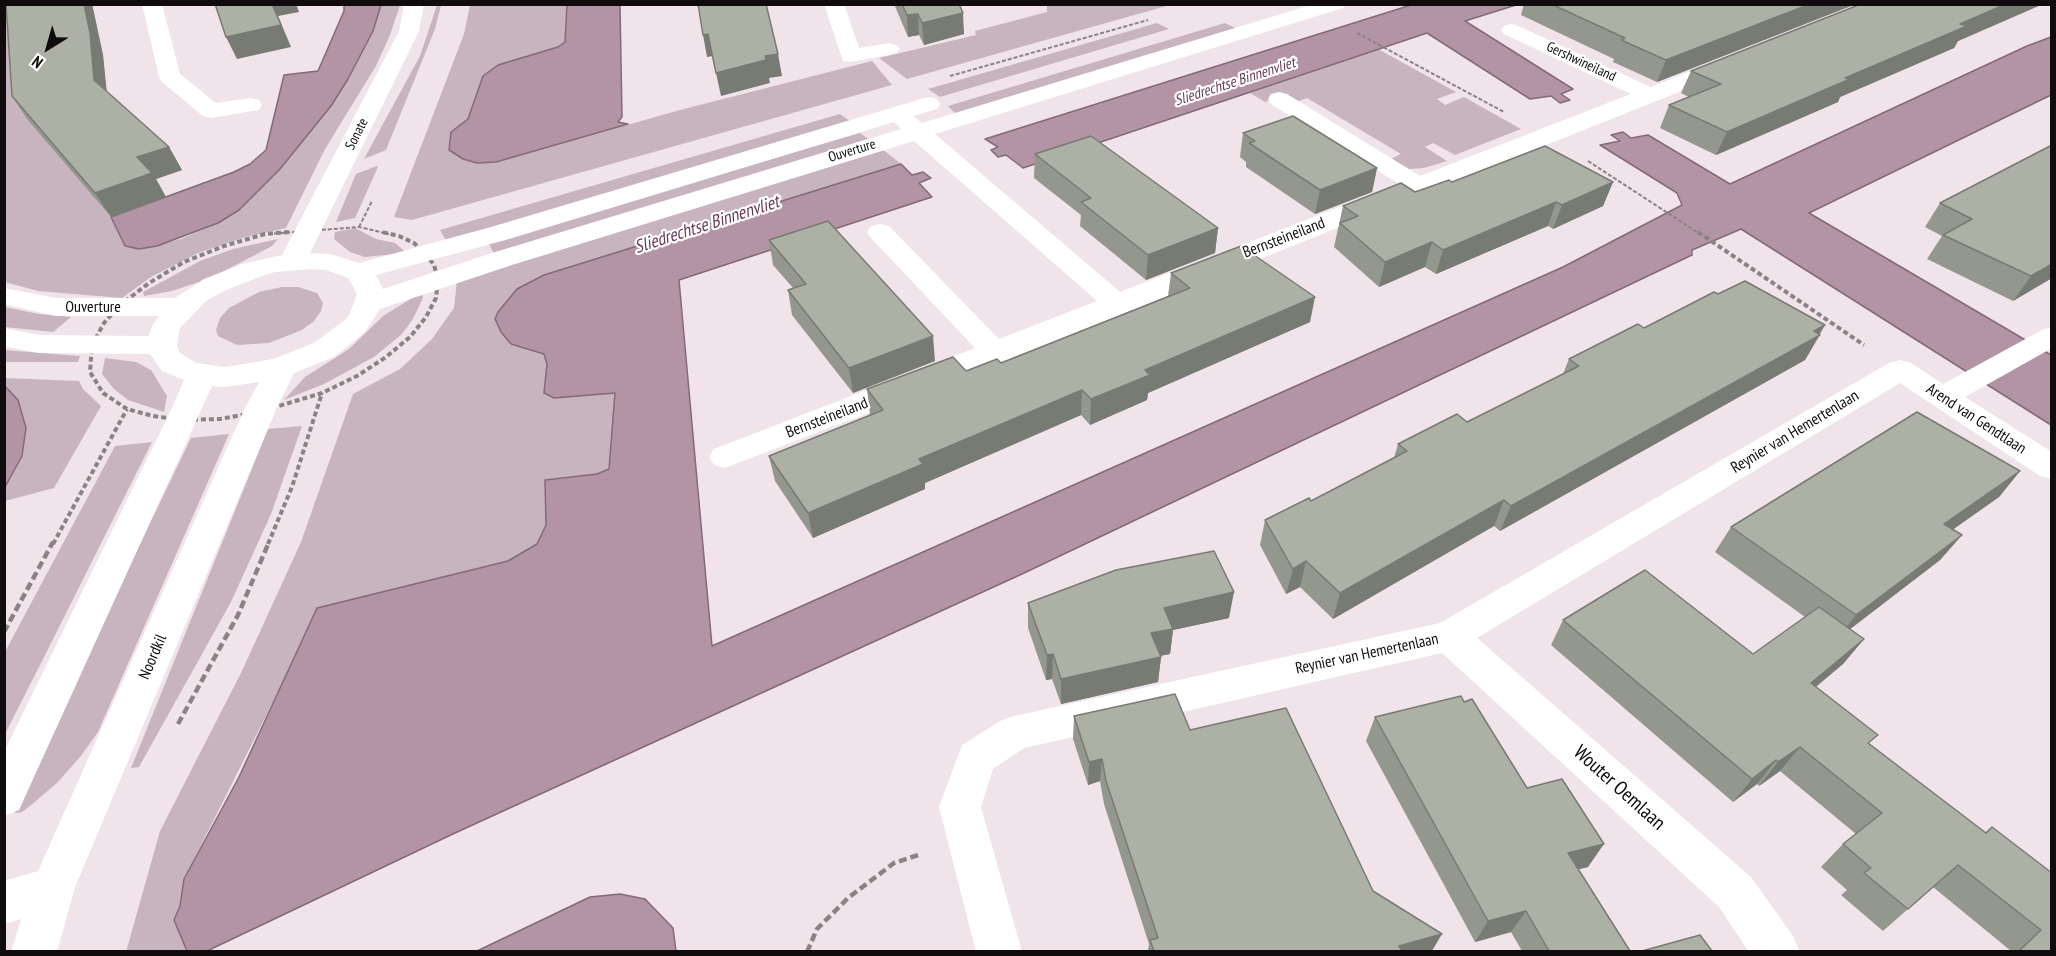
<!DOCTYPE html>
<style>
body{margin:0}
#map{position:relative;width:2056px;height:956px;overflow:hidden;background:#f0e3ea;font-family:"PT Sans Narrow",sans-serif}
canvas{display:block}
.frame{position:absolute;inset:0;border:6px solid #100c0e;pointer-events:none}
.north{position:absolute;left:18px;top:18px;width:60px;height:60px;-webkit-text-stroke:4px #fff;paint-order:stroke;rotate:217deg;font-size:16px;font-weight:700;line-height:24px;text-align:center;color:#100c0e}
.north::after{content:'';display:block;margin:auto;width:21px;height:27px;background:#100c0e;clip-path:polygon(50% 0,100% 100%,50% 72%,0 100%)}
</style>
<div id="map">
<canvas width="2056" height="956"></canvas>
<div class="frame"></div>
<div class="north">N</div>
</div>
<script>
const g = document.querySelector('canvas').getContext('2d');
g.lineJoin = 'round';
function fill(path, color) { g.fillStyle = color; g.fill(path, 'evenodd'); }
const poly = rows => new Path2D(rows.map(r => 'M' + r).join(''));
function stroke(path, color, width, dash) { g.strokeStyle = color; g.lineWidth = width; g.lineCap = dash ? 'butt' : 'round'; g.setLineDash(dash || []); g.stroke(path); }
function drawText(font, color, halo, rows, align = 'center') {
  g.font = font + ' "PT Sans Narrow",sans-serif'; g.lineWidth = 4.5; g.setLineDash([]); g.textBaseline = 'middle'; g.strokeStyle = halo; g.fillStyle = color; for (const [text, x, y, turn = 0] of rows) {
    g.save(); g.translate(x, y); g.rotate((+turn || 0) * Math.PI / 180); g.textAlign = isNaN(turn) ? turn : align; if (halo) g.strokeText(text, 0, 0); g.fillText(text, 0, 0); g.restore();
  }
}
const green = poly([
 [4,5,18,5,44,137,111,217,125,246,138,249,181,239,218,223,373,31,381,5,400,5,390,35,376,66,325,149,286,228,246,237,198,253,151,277,122,298,38,291,5,282],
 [437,5,441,5,435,29,386,150,364,159,420,56],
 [470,5,567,5,565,42,562,45,451,132,477,163,496,162,680,110,872,61,892,85,412,220,394,217,464,34],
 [1047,5,1170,5,907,79,879,58,976,35,975,31,1047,12],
 [1157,23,1169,29,940,97,928,89],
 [1225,23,1239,30,957,115,948,106],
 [1378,49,1456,92,1437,99,1445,105,1464,97,1521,129,1455,155,1433,143,1425,147,1447,161,1424,168,1409,169,1391,159,1401,154,1307,98,1296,102,1285,95,1265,102,1250,93],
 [840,114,851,122,447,242,440,230],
 [860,133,871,141,494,254,488,242],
 [882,149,901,164,544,275,520,288,511,344,544,354,547,364,546,385,554,398,615,393,609,469,597,474,545,480,546,525,537,544,508,561,317,608,283,682,184,879,180,906,174,920,187,951,126,952,160,831,241,673,301,542,353,394,400,369,432,339,454,308,457,280],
 [377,166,378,167,355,218,336,222,356,174],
 [355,228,376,239,395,243,407,253,365,257,350,252,334,239,335,232],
 [278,239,272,246,211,278,172,291,144,296,143,292,200,261,233,249],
 [282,287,298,287,317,293,323,303,321,311,314,321,302,330,269,343,237,345,218,336,216,330,220,318,229,308,259,292],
 [422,292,423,298,413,319,402,334,374,357,324,384,284,400,305,377,349,349,383,316],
 [5,307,39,314,71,317,53,332,5,327],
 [4,350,80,356,78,362,5,362],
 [105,358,136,362,151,370,167,396,164,412,128,400,114,389,102,374],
 [5,378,79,381,83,389,101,406,54,488,5,501,5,487,22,456,24,444,8,387,5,386],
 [302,426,271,514,231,602,139,767,131,768,268,429],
 [229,434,98,732,81,756,57,783,30,806,22,812,16,813,12,810,191,438],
 [152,442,36,673,5,734,5,652,115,446]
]);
const water = poly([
 [344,5,381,5,373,31,348,79,331,106,280,169,239,210,218,223,157,246,139,249,125,246,111,217,234,172,250,164,266,150,284,75,318,71,344,11,344,5],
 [567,5,620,5,622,117,618,122,628,124,496,162,477,163,463,159,449,150,451,132,468,119,483,76,498,65,558,47,565,42,567,5],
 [1411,5,1516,5,1465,21,1573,89,1561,94,1570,100,1560,103,1551,96,1530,99,1427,33,1023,168,1006,155,998,157,991,150,998,147,985,139,1411,5],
 [2051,37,2051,95,1809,213,2051,355,2051,425,1741,229,1692,250,1692,255,1022,574,455,833,207,951,187,951,174,920,180,906,184,879,239,777,317,608,508,561,537,544,546,525,545,480,597,474,609,469,615,393,554,398,544,393,547,364,544,354,511,344,501,332,495,319,498,312,517,289,544,275,901,164,912,175,923,172,931,178,919,183,932,197,679,280,712,646,1563,267,1682,205,1677,193,1600,145,1620,141,1611,135,1623,132,1631,138,1648,135,1730,184,2027,46,2051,37],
 [5,386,18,400,26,428,22,456,5,487,5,386],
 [620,894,645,899,673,928,676,951,477,951,590,897,620,894]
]);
const pathFar2 = poly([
 [1357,33,1504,112],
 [950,76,1148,20],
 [1588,161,1700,234],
 [359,227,372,201],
 [268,234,359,227,389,234]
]);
const pathFar1 = poly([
 [289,232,265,234,224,246,184,262,149,283,119,306,104,323,92,345,90,372,103,393,127,409,153,416,182,420,220,419,259,412,322,393,357,376,386,357,410,337,426,317,436,298,438,280,434,265,425,253,414,243,399,236,382,232],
 [1698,232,1864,345],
 [53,544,127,409],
 [268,544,292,487,322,393]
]);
const path = poly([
 [4,632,53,542],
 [178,724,238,615,269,542],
 [807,952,817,929,848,898,894,863,921,854]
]);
const minor = poly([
 [142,4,162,4,180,74,216,103,251,98,259,100,262,105,259,110,211,118,203,116,162,82,159,77,142,4],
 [404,4,424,4,419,31,310,253,330,254,359,263,491,227,921,99,929,97,937,99,940,104,937,109,913,116,922,123,1314,4,1346,4,1343,8,935,134,1120,292,1399,184,1271,104,1268,99,1271,94,1279,92,1287,94,1420,176,1631,94,1504,34,1501,30,1504,26,1511,24,1518,26,1651,87,1721,59,1729,58,1737,59,1740,64,1737,69,1006,360,725,468,714,465,709,457,714,449,975,348,871,238,867,232,871,226,880,224,889,226,999,339,1097,301,914,141,512,265,380,309,365,332,334,357,294,373,275,412,75,887,57,952,11,952,21,919,4,924,4,881,38,871,243,412,259,382,225,387,212,386,19,810,4,816,4,752,171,410,184,380,162,371,150,354,39,353,4,346,4,328,39,335,149,336,152,326,159,316,56,316,4,304,4,288,56,298,175,298,204,279,242,264,282,255,399,31,404,4],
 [894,122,901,129,492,253,383,289,376,275,509,239,894,122],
 [312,269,326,270,348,278,357,294,350,313,345,320,314,343,273,359,225,367,196,363,179,352,177,345,180,328,206,301,224,291,262,276,275,272,312,269],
 [824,4,844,4,859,48,889,43,896,45,900,49,896,53,889,55,851,62,843,61,824,4],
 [2052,327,2052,348,1965,397,2052,452,2052,479,2040,476,1900,383,1477,638,1751,877,1793,936,1800,952,1749,952,1719,907,1442,653,1024,748,993,769,981,807,1022,952,976,952,939,807,962,745,1000,721,1014,716,1440,623,1889,363,1900,360,1911,363,1943,384,2042,330,2052,327]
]);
const wall = poly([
 [6,4,92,4,103,55,106,91,169,147,182,170,156,179,166,197,111,217,27,119,12,96],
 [894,4,959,4,964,34,924,45,919,35,908,37],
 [1524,4,1856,4,1657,82,1613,62,1614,59,1521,15],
 [1861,4,2043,4,1958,41,1954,48,1840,97,1838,102,1716,155,1660,128,1669,105,1689,97,1681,93,1691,71],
 [1243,133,1377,168,1372,192,1315,214,1246,167,1246,162,1240,157],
 [2052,145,2052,278,2013,301,1927,259,1942,236,1925,227,1940,203],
 [1035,154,1218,228,1215,253,1146,280,1080,226,1081,215,1034,178],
 [1452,182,1613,182,1603,206,1553,229,1548,226,1436,274,1425,267,1379,287,1334,247,1343,206,1415,192],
 [769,240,935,361,853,393,792,315,788,290,793,288,773,265],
 [1171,273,1310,322,1148,393,1147,400,1090,425,1081,415,925,483,925,489,813,538,775,481,769,456,870,415,867,389,966,371,1001,363,1168,296],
 [1718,294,1820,335,1805,360,1500,531,1494,526,1333,619,1300,587,1286,594,1260,545,1265,520,1311,501,1394,458,1398,444,1467,422,1563,374,1569,359,1644,328],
 [2020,471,1999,497,1953,529,1962,535,1940,560,1850,629,1864,639,1843,664,1816,687,1870,744,1985,833,1992,827,2052,951,2011,951,1933,887,1883,931,1841,895,1847,890,1821,867,1843,844,1856,834,1780,771,1759,786,1757,784,1733,802,1551,645,1563,620,1753,654,1805,617,1715,552,1731,527],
 [1028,603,1229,618,1173,630,1170,654,1160,656,1161,657,1158,682,1061,704,1052,679,1046,680,1028,628],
 [1464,702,1527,788,1588,867,1578,869,1630,951,1522,951,1511,932,1475,942,1366,741,1375,717],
 [1074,716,1190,730,1373,891,1432,951,1148,951,1149,944,1104,804,1100,781,1088,785,1073,739]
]);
const shadedWall = poly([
 [84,4,92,4,103,55,108,103,94,80],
 [272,4,296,4,299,12,278,16,291,47,237,59,226,37],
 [1810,4,1856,4,1657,82,1666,60],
 [2006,4,2043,4,1958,41,1954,48,1840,97,1838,102,1716,155,1727,132,1960,24],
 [963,13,964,34,924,45,922,23],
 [918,14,919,35,908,37,907,15],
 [708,34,713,56,707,57,703,35],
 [778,54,782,76,769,78,770,83,721,96,716,73,765,56],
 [169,147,182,170,156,179,166,197,111,217,95,193,137,157],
 [1377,168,1372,192,1315,214,1320,190],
 [1613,182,1603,206,1553,229,1562,205],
 [1556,202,1548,226,1436,274,1443,250],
 [1218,228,1215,253,1146,280,1148,255],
 [1432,242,1425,267,1379,287,1385,262],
 [2052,264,2052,278,2013,301,2031,276],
 [1315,297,1310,322,1148,393,1147,400,1090,425,1091,399,1145,370],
 [1825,325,1805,360,1500,531,1511,506],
 [933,336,935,361,853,393,849,368],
 [1082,390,1081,415,925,483,925,489,813,538,808,513,919,459],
 [2020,471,1999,497,1924,550,1944,524],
 [1504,500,1494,526,1333,619,1340,593],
 [1962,535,1940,560,1836,640,1856,615],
 [1306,561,1300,587,1286,594,1293,569],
 [1234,592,1229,618,1173,630,1170,654,1148,658,1151,633,1164,608],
 [1864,639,1843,664,1791,707,1811,683],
 [1053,654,1052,679,1046,680,1047,655],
 [1161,657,1158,682,1061,704,1061,679],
 [1800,747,1780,771,1759,786,1778,762],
 [1102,759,1100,781,1088,785,1089,762],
 [1776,760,1757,784,1733,802,1752,779],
 [1604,844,1588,867,1552,876,1568,853],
 [1526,911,1511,932,1475,942,1488,921],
 [1442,934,1432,951,1396,951,1399,946]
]);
const building = poly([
 [6,4,84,4,90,33,94,80,169,147,137,157,152,173,95,193,12,96,6,4],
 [215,4,272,4,281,25,226,37,215,4],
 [698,4,766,4,778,54,765,56,766,60,716,73,708,34,703,35,698,4],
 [902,4,959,4,963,13,922,23,918,14,907,15,902,4],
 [1551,4,1810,4,1666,60,1621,40,1625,38,1551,4],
 [1861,4,2006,4,1960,24,1967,26,1845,78,1850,79,1727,132,1669,105,1721,84,1691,71,1861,4],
 [1293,116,1377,168,1320,190,1249,143,1255,141,1243,133,1293,116],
 [1091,136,1218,228,1148,255,1081,202,1091,198,1035,154,1091,136],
 [2052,145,2052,264,2031,276,1943,235,1972,219,1940,203,2052,145],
 [1545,146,1613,182,1562,205,1556,202,1443,250,1432,242,1385,262,1340,223,1358,216,1343,206,1401,183,1415,192,1449,180,1452,182,1545,146],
 [828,221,933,336,849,368,788,290,806,284,769,240,828,221],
 [1241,246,1315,297,1145,370,1150,375,1091,399,1082,390,919,459,923,464,808,513,769,456,883,410,867,389,953,357,966,371,997,359,1001,363,1190,288,1171,273,1241,246],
 [1745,281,1825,325,1814,331,1820,335,1511,506,1504,500,1340,593,1306,561,1293,569,1265,520,1309,498,1311,501,1407,451,1398,444,1457,414,1467,422,1579,366,1569,359,1638,324,1644,328,1714,292,1718,294,1745,281],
 [1917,412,2020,471,1944,524,1962,535,1856,615,1731,527,1917,412],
 [1214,551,1234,592,1164,608,1173,629,1151,633,1161,657,1061,679,1053,654,1047,655,1028,603,1116,570,1214,551],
 [1645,570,1753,654,1819,607,1864,639,1811,683,1878,735,1868,743,1986,833,1992,827,2052,873,2052,951,2019,951,2041,930,1958,865,1908,909,1864,873,1871,868,1843,844,1882,813,1800,747,1778,762,1776,760,1752,779,1563,620,1645,570],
 [1175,694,1190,730,1286,708,1373,891,1442,934,1399,946,1402,951,1154,951,1150,940,1158,938,1106,781,1102,759,1089,762,1074,716,1175,694],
 [1461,696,1464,702,1472,699,1527,788,1562,779,1604,844,1568,853,1630,951,1549,951,1526,911,1488,921,1375,717,1461,696],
 [1700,935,1712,951,1642,951,1700,935]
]);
const farStreetnames = [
 ["Gershwineiland",1581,62,25],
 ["Sonate",357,134,-63],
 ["Ouverture",852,151,-17]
];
const farWaternames = [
 ["Sliedrechtse Binnenvliet",1235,82,-18]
];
const streetNames = [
 ["Bernsteineiland",1284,238,-21],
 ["Ouverture",93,307],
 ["Bernsteineiland",827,418,-21],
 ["Arend van Gendtlaan",1976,419,33],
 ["Reynier van Hemertenlaan",1795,432,-31],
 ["Reynier van Hemertenlaan",1367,654,-12],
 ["Noordkil",153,657,-67]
];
const waterNames = [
 ["Sliedrechtse Binnenvliet",707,225,-18]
];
const nearStreetnames = [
 ["Wouter Oemlaan",1619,788,42]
];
fill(green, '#c8b4be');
fill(water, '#b394a4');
stroke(water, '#826b77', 1.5);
stroke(pathFar2, '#8b8286', 2, [4, 2]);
stroke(pathFar1, '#8b8286', 4, [5, 3]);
stroke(path, '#8b8286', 4.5, [8, 4]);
fill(minor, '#fff');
fill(wall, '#94978e');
fill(shadedWall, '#787b74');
fill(building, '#acb0a5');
stroke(building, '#787b74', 1.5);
drawText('14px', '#100c0e', '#fff', farStreetnames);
drawText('italic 15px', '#693b55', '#fff', farWaternames);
drawText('16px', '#100c0e', '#fff', streetNames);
drawText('italic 18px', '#693b55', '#fff', waterNames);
drawText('20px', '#100c0e', '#fff', nearStreetnames);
</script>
